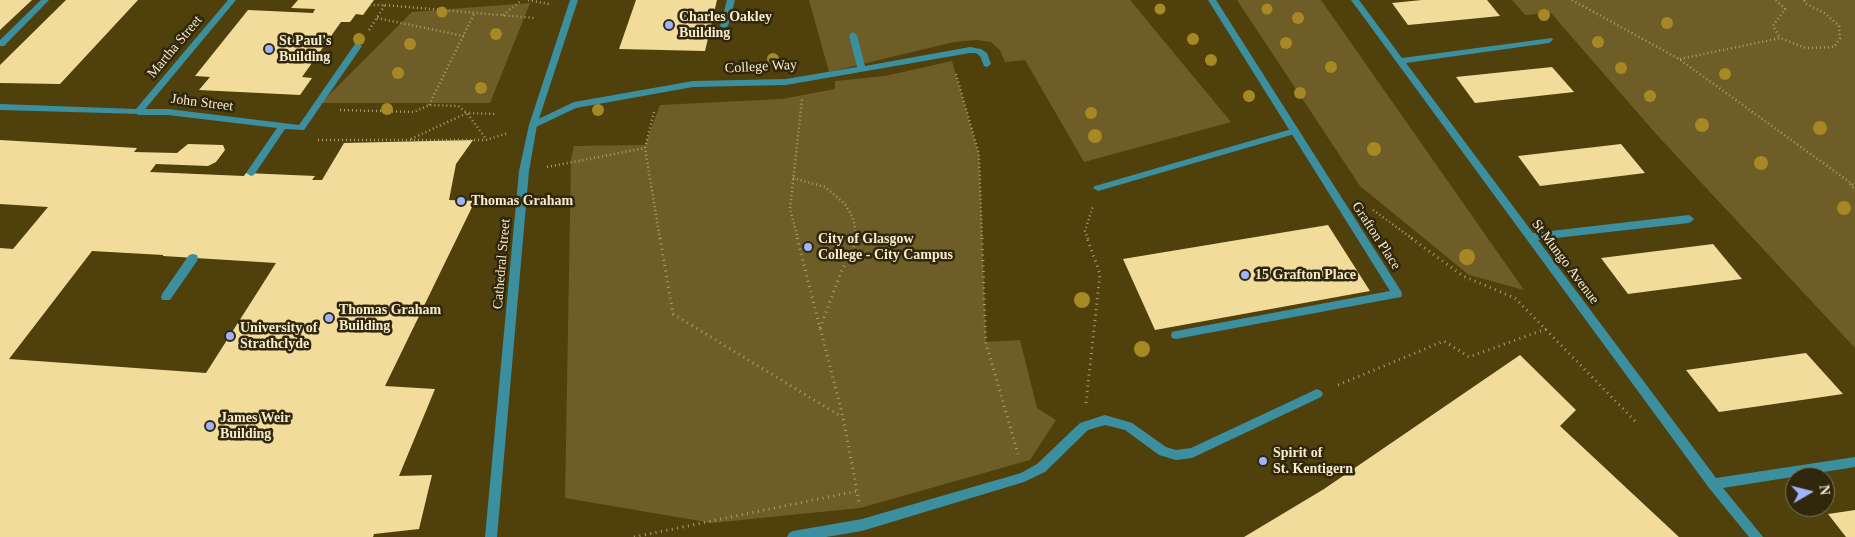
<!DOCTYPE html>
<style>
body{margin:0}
#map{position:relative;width:1855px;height:537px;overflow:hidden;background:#4f400c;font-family:Georgia,serif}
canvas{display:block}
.north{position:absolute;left:1785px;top:467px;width:50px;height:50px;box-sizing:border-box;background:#30270c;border:1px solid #7f7558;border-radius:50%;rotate:82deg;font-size:14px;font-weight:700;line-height:20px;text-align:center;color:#f6ebcb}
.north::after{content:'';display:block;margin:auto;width:18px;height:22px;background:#9fb3fd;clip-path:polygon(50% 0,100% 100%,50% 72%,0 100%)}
</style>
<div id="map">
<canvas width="1855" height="537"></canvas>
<div class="north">N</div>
</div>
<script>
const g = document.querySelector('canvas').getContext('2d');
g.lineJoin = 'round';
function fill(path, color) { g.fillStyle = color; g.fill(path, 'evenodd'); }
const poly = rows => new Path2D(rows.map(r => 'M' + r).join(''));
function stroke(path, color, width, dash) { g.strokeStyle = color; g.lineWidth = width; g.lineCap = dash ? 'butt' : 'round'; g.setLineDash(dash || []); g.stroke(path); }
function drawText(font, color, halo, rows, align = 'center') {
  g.font = font + ' Georgia,serif'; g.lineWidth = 5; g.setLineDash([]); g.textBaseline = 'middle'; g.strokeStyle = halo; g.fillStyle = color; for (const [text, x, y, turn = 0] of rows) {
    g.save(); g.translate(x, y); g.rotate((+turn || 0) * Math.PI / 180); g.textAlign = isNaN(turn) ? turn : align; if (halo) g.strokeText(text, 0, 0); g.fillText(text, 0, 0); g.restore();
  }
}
const green = poly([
 [809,0,1130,0,1231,122,1084,162,1025,60,1005,62,1000,50,991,42,977,40,954,42,829,72],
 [1237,0,1321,0,1524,290,1469,275,1360,186],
 [1512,0,1855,0,1855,348,1657,135,1551,13,1525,15],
 [530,3,490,103,321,103,412,12],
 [952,61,979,154,986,342,1020,340,1037,408,1056,420,1030,460,860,508,712,523,565,498,571,159,574,146,645,145,660,105,782,99,835,89,835,81,885,76]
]);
const building = poly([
 [0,0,32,0,0,30],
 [66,0,138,0,60,84,0,83,0,65],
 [298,0,374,0,363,15,356,14,350,22,341,22,302,77,312,78,300,95,199,90,210,77,195,76,248,10,313,13,315,9,291,8],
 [636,0,717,0,705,51,619,49],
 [1422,0,1487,0,1500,16,1408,25,1392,3],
 [1552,67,1574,92,1475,103,1456,77],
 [0,140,137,148,134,152,177,153,188,144,223,145,225,150,216,162,208,166,156,164,150,172,244,176,246,173,315,176,312,180,322,180,344,143,473,140,456,164,449,200,475,201,385,386,435,389,399,476,432,475,419,529,374,534,373,537,0,537,0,248,13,249,48,207,0,204],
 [92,251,163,255,163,256,276,263,206,373,9,359],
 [1621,144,1645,173,1540,186,1518,156],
 [1328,225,1370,291,1155,330,1123,259],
 [1713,244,1742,279,1628,294,1601,258],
 [1806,353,1843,394,1719,412,1686,370],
 [1520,355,1576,410,1560,426,1679,537,1244,537,1324,489],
 [1855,510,1855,537,1846,537,1828,514]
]);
const pathFar1 = poly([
 [528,0,549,4],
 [1572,0,1679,59,1855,186],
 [1776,0,1785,9,1773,26,1780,38],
 [385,5,534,18],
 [503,15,522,0],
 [377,18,464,36],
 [369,30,385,5,370,5],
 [1680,59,1780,38,1806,48,1834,47,1840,38,1839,26,1826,14,1805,3,1804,0],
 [956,74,979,154,982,239],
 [429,105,474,14],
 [340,110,414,112,429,105,458,106,467,113,486,139],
 [654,112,645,148,660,239],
 [411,139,467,113,497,114],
 [318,140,486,140,508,133],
 [547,167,645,148],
 [793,178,825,187,845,204,853,218,857,239],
 [1850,184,1855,190],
 [1373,210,1413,239],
 [798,239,790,209,802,99],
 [1088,239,1085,231,1093,206]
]);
const path = poly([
 [660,238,673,314,842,417],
 [797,238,843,417,859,502],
 [982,238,986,343,1018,454],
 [1411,238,1463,276,1515,298,1636,422],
 [820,328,841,272,858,238],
 [1338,385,1444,341,1469,357,1546,329],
 [1086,403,1100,274,1087,238],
 [634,537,857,491]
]);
const service = poly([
 [727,0,735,0,728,26,724,28,720,26,727,0],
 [853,32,857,35,865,66,970,47,981,49,987,53,991,64,987,67,984,66,980,56,976,53,970,53,786,85,693,87,576,108,536,127,533,128,529,125,530,123,574,102,693,81,786,79,857,67,849,35,853,32],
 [358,43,362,46,304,130,285,129,254,175,251,176,246,173,277,128,168,115,138,115,134,112,138,109,168,109,299,125,355,44,358,43],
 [1295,128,1298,129,1299,131,1298,133,1098,191,1093,188,1095,186,1295,128],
 [193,254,197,255,198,258,197,261,170,300,162,300,161,297,162,294,189,255,193,254]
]);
const pedestrian = poly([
 [41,0,49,0,4,46,0,46,0,40,41,0],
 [1317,389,1321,391,1323,394,1321,397,1192,458,1176,460,1159,455,1125,430,1105,425,1088,430,1045,472,1024,482,862,531,826,537,787,537,789,533,793,531,862,519,1021,473,1037,464,1080,423,1105,415,1132,423,1166,447,1176,450,1191,448,1317,389]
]);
const minor = poly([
 [228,0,236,0,141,114,0,110,0,104,136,109,228,0],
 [1208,0,1216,0,1401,291,1402,294,1401,297,1176,339,1172,338,1171,335,1172,332,1176,331,1390,291,1208,0],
 [1351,0,1359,0,1402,58,1552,38,1553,40,1549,43,1406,63,1533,233,1689,215,1692,217,1694,219,1692,221,1689,223,1538,240,1716,478,1855,457,1855,467,1723,488,1763,537,1749,537,1709,488,1351,0]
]);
const tertiary = poly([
 [570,0,578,0,537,125,529,171,497,537,485,537,519,171,529,125,570,0]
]);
const trees = [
 [1160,9,5.5],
 [1267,9,5.5],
 [442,12,5.5],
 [1544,15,6],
 [1298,18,6],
 [1667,23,6],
 [496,34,6],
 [359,39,6],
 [1193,39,6],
 [1598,42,6],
 [1286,43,6],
 [410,44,6],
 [773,59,6],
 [1211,60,6],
 [1331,67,6],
 [1621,68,6],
 [398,73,6],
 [1725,74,6],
 [481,88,6],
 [1300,93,6],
 [1249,96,6],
 [1650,96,6],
 [387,109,6],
 [598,110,6],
 [1091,113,6],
 [1702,125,7],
 [1820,128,7],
 [1095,136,7],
 [1374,149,7],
 [1761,163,7],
 [1844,208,7],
 [1467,257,8],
 [1082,300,8],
 [1142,349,8]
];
const markers = [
 [669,25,5,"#9fb3fd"],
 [269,49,5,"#9fb3fd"],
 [461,201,5,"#9fb3fd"],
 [808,247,5,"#9fb3fd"],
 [1245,275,5,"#9fb3fd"],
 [329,318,5,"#9fb3fd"],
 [230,336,5,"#9fb3fd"],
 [210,426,5,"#9fb3fd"],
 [1263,461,5,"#9fb3fd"]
];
const poiNames = [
 ["Charles Oakley",679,17],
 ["Building",679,33],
 ["St Paul's",279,41],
 ["Building",279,57],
 ["Thomas Graham",471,201],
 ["City of Glasgow",818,239],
 ["College - City Campus",818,255],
 ["15 Grafton Place",1255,275],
 ["Thomas Graham",339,310],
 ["Building",339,326],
 ["University of",240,328],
 ["Strathclyde",240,344],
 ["James Weir",220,418],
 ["Building",220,434],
 ["Spirit of",1273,453],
 ["St. Kentigern",1273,469]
];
const streetNames = [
 ["Martha Street",175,47,-50],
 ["College Way",761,67,-3],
 ["John Street",202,103,7],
 ["Grafton Place",1376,236,57],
 ["St Mungo Avenue",1565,262,53],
 ["Cathedral Street",502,264,-85]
];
fill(green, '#6f5d27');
fill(building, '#f2dc9b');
stroke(pathFar1, '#aa9e74', 2.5, [1, 3]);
stroke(path, '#aa9e74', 3, [1, 4.5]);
fill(service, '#3b8f9f');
fill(pedestrian, '#3b8f9f');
fill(minor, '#3b8f9f');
fill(tertiary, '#3b8f9f');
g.fillStyle = '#a68924';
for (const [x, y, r] of trees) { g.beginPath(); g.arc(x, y, r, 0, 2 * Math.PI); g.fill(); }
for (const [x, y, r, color] of markers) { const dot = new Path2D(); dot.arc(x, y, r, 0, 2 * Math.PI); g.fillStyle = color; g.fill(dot); stroke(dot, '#30270c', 2); }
drawText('bold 14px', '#f6ebcb', '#30270c', poiNames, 'left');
drawText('14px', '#f6ebcb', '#30270c', streetNames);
</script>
